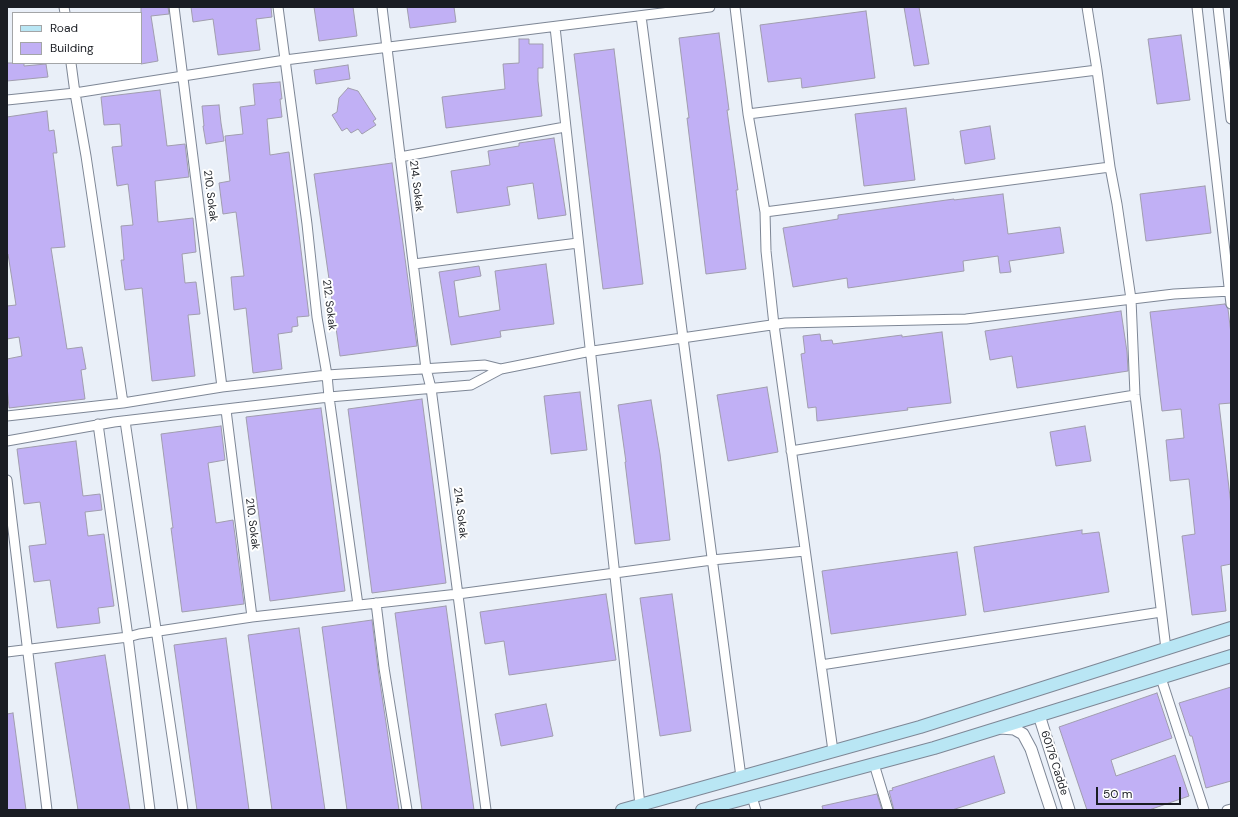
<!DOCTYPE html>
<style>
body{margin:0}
#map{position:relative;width:1238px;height:817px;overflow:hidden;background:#f9fbff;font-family:"DM Sans",sans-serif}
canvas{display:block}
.frame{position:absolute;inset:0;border:8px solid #1a1d23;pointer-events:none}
.legend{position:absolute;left:12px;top:12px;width:130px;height:52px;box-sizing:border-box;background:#fff;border:1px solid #a3a5a7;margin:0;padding:5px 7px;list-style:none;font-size:12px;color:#1a1d23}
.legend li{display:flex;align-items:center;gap:8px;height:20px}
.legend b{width:20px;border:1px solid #a3a5a7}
.scale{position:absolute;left:1096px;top:787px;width:85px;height:18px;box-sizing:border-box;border:2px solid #1a1d23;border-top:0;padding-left:5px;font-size:12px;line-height:14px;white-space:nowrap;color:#1a1d23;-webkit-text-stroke:3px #fff;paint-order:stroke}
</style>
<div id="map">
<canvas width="1238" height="817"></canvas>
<div class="frame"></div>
<ul class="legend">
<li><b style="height:5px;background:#b9e6f4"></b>Road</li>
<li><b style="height:11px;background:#c1b0f5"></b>Building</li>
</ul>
<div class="scale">50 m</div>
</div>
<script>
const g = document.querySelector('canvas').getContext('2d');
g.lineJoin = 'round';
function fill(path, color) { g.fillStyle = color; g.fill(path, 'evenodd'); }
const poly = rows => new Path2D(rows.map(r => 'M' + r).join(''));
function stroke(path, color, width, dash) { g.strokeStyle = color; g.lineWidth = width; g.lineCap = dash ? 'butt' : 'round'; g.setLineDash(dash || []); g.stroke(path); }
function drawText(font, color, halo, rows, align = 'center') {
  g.font = font + ' "DM Sans",sans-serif'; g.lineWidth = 4; g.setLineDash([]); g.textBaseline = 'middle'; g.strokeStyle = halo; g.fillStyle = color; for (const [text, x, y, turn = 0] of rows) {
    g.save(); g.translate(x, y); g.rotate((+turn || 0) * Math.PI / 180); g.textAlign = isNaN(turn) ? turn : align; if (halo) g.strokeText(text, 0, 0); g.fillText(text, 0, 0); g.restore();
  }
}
const built = poly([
 [7,7,1231,7,1231,810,7,810],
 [13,13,141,13,141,63,13,63]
]);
const building = poly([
 [141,7,168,7,169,14,151,16,158,61,141,64,141,7],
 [191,7,271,7,272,17,256,19,260,50,218,55,213,19,193,22,191,7],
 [314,7,353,7,357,36,319,41,314,7],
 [407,7,454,7,456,22,410,28,407,7],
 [904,7,919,7,929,64,914,66,904,7],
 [866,11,875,78,802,88,801,78,768,82,760,25,866,11],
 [719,33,729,110,727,110,738,190,736,190,746,269,706,274,687,118,689,118,679,38,719,33],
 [1181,35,1190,100,1157,104,1148,39,1181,35],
 [519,39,529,39,529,44,543,44,543,68,538,68,538,81,542,116,446,128,442,97,505,89,503,64,519,63,519,39],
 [614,49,643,284,603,289,574,54,614,49],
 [7,63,24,63,24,66,46,64,48,77,7,81,7,63],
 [348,65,350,79,316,84,314,70,348,65],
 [280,82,282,99,280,99,282,117,267,119,270,155,289,152,309,316,297,317,298,326,292,327,292,332,278,334,282,369,253,373,246,308,234,310,231,277,244,276,236,212,223,214,219,183,230,181,225,136,243,134,240,107,255,105,253,84,280,82],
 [348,88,358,91,376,119,373,121,376,125,362,134,358,129,351,133,347,128,342,131,332,115,337,112,339,98,348,88],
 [160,90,167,146,185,144,189,177,155,181,158,222,193,218,196,252,182,254,185,283,196,282,200,314,188,315,195,376,152,381,142,288,125,290,121,260,124,260,121,226,133,225,128,184,117,186,112,147,122,146,120,124,104,125,101,97,160,90],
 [219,105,221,123,224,141,206,144,203,126,204,126,202,106,219,105],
 [906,108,915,180,864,186,855,114,906,108],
 [47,111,49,131,54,130,57,153,53,153,65,247,51,248,67,349,82,347,86,369,81,370,85,399,9,408,7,386,7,359,22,356,19,337,7,339,7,306,16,305,8,254,7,254,7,117,47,111],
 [990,126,995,159,965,164,960,131,990,126],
 [554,138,566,215,538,219,533,183,507,187,510,205,457,213,451,171,490,165,488,151,519,146,519,143,554,138],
 [392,163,417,346,340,356,314,174,392,163],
 [1205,186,1211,233,1146,241,1140,194,1205,186],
 [1003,194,1008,234,1060,227,1064,253,1009,261,1011,272,1000,273,998,256,963,261,964,271,848,288,847,278,793,287,783,228,838,219,838,215,954,199,954,200,1003,194],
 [546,264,554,324,500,331,501,337,451,345,439,272,479,266,481,276,454,281,459,317,500,310,495,271,546,264],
 [1225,304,1228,309,1231,334,1231,403,1219,404,1231,505,1231,564,1221,566,1226,611,1192,615,1182,536,1195,534,1189,479,1170,481,1166,440,1184,438,1181,409,1162,411,1150,312,1225,304],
 [1121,311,1127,352,1128,371,1017,388,1012,356,990,360,985,331,1121,311],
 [942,332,951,403,907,408,908,410,817,421,816,407,808,408,801,354,805,353,803,336,820,334,821,341,832,340,833,344,902,335,902,337,942,332],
 [767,387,778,452,728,461,717,395,767,387],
 [580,392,587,450,551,454,544,396,580,392],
 [422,399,446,583,372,593,348,409,422,399],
 [651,400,660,454,670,540,635,544,625,462,626,462,618,405,651,400],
 [321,408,345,591,270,601,246,417,321,408],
 [221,426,225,460,208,463,216,523,233,520,244,604,182,612,171,528,173,528,161,434,221,426],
 [1085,426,1091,461,1056,466,1050,432,1085,426],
 [76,441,83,496,100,494,102,510,85,512,88,536,104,534,114,606,98,608,100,623,57,628,50,580,34,582,29,546,46,544,40,502,24,504,17,449,76,441],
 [1082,530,1082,534,1099,532,1109,592,984,612,974,547,1082,530],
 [957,552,966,615,831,634,822,571,957,552],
 [606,594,616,660,509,675,504,641,485,644,480,612,606,594],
 [672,594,691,731,660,736,640,598,672,594],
 [446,606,474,810,422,810,395,613,446,606],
 [372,620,378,669,399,810,347,810,322,627,372,620],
 [299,628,325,810,272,810,248,635,299,628],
 [226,638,249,810,197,810,174,645,226,638],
 [105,655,130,810,78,810,55,663,105,655],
 [1231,687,1231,781,1206,788,1192,736,1190,736,1179,703,1231,687],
 [1157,693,1172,738,1111,760,1116,776,1175,755,1189,796,1149,810,1087,810,1059,727,1157,693],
 [546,704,553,736,501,746,495,714,546,704],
 [13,713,26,810,7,810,7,714,13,713],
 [994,756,1005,793,952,810,894,810,889,791,893,790,892,788,994,756],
 [877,794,882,810,823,810,822,806,877,794]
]);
const minor = poly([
 [64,7,65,13],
 [174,7,222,387],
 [278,7,307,224,317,317,327,375,329,397,358,605],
 [382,7,426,369,431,388,486,810],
 [735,7,748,114,765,212,766,251,774,325,833,751],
 [1087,7,1097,70,1110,167,1117,204,1131,299,1135,395,1166,649],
 [1197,7,1231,304],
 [1218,7,1231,119],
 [641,16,683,338,741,777],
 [555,27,640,805],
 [71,63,75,93,86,156,123,403],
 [7,100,75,93,285,60,710,7],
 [748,114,1097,70],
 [400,157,565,127],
 [765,212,1110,167],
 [414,264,578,243],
 [226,410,252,617],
 [7,416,123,403,222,387,327,375,485,365,501,369],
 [125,421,183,810],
 [98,424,128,637,150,810],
 [7,441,114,422,329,397,471,385,501,369,586,352,785,323,966,319,1174,294,1231,291],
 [791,451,1135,395],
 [7,480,47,810],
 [376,603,384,668,407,810],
 [7,652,128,637,139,634,252,617,458,594,712,560,805,551],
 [821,665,1161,612],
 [1161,678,1204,810],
 [874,764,888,810],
 [752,797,756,810],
 [1227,810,1231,809]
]);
const tertiary = poly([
 [1039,715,1069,810],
 [1000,728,1014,729,1023,734,1031,749,1051,810]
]);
const secondary = poly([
 [622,810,920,727,1231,628],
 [702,810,934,748,1231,656]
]);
const streetNames = [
 ["214. Sokak",416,186,83],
 ["210. Sokak",210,196,83],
 ["212. Sokak",329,305,83],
 ["214. Sokak",460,513,83],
 ["210. Sokak",252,524,83],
 ["60176 Cadde",1054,763,72]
];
fill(built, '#e9eff8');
fill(building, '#c1b0f5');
stroke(building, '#a19eaf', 1);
stroke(minor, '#7e8796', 11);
stroke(tertiary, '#7e8796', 13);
stroke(secondary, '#7e8796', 14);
stroke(minor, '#fff', 9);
stroke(tertiary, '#fff', 11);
stroke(secondary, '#b9e6f4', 12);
drawText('11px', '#1a1d23', '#fff', streetNames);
</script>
